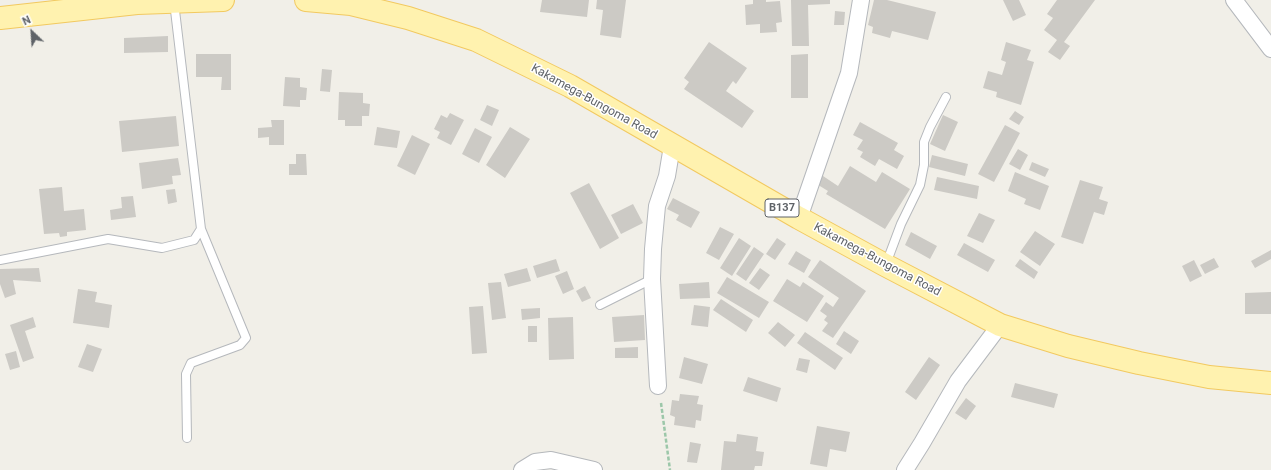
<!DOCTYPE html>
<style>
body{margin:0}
#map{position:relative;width:1271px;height:470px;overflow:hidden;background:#f1efe8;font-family:Roboto,sans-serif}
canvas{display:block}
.north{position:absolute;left:12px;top:12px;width:40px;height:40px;-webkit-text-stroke:3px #fff;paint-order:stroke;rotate:335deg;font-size:11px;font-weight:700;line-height:16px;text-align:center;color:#5f6368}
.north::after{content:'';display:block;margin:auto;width:14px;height:18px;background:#5f6368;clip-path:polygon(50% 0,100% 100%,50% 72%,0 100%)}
</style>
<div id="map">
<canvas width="1271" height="470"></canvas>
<div class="north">N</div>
</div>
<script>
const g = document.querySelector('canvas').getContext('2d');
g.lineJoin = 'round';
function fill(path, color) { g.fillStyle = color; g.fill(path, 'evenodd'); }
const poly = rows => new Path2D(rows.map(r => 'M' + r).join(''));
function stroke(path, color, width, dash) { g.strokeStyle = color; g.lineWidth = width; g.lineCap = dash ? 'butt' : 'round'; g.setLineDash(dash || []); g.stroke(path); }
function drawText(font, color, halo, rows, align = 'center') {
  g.font = font + ' Roboto,sans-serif'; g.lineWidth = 3; g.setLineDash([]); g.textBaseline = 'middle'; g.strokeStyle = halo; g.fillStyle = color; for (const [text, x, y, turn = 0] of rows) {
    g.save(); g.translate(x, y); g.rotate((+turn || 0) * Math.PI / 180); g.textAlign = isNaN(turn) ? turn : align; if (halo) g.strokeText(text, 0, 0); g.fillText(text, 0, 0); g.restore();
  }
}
const building = poly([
 [542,0,589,0,587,17,540,12],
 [597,0,626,0,621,38,600,35,603,10,596,9],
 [753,0,766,0,766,2,780,1,782,22,776,23,777,32,760,33,760,24,746,25,745,5,753,4],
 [791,0,830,0,830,4,808,5,809,46,792,46],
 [874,0,887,0,936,12,928,40,892,31,890,38,872,33,873,27,868,25],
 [1003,0,1019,0,1026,15,1013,21],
 [1057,0,1095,0,1064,42,1070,46,1060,60,1048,52,1057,40,1044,30,1053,18,1047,14],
 [835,11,845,12,844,25,834,25],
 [168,36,168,52,124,53,124,38],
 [709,42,747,68,736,84,733,81,726,91,754,111,742,128,684,89,689,82,684,78],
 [1006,42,1031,50,1027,60,1034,62,1021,105,996,97,997,92,983,88,988,71,1002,75,1006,62,1001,60],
 [196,54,231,54,231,90,221,90,222,77,196,77],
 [808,54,808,98,791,98,791,55],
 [322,69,332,70,330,92,320,91],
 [285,77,300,78,300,87,307,88,306,100,300,100,300,107,283,106],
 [339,92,363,93,363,103,370,104,369,116,362,116,362,126,345,126,345,120,338,120],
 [487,105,499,110,492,126,480,120],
 [1015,111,1024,117,1019,125,1009,119],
 [450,113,464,120,451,145,437,138,440,132,434,129,441,115,447,118],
 [943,115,958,122,945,151,930,144],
 [176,116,179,146,122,152,119,121],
 [271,120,284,120,284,145,269,145,269,137,258,138,258,128,272,127],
 [860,122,898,143,894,150,904,156,897,169,879,159,875,166,860,157,863,152,857,149,863,140,853,135],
 [1005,125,1020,133,994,182,978,174],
 [377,127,400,131,397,148,374,145],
 [510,127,530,139,505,178,486,165],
 [475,128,492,137,479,163,462,154],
 [412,135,430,144,415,175,397,166],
 [1018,149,1028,155,1020,170,1009,164],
 [296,154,306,154,307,175,289,175,289,164,296,164],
 [932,155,968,164,965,176,929,167],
 [178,158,181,175,172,176,173,184,142,189,139,163],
 [1032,162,1049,169,1045,177,1029,170],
 [850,166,876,182,882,172,910,189,885,229,826,194,828,191,815,183,820,174,838,186],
 [1015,172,1049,186,1040,210,1024,204,1026,199,1008,191],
 [937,177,979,186,977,199,934,190],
 [1080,180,1103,187,1099,199,1108,202,1104,215,1094,212,1083,244,1061,237],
 [589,183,619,238,600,249,570,193],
 [62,187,64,211,84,209,86,230,67,232,67,236,60,237,59,233,44,234,39,189],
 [175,189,177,202,168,204,166,190],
 [133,196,136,217,111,220,110,210,122,208,121,197],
 [673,198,700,212,691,228,676,220,679,215,667,209],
 [633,204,643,223,621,234,611,215],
 [979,213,995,220,983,243,967,236],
 [720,227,734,234,719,260,706,253],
 [1035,231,1055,244,1040,266,1020,252],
 [911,232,937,246,930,259,905,245],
 [739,238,751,246,732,276,720,268],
 [777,238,786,244,775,260,766,254],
 [964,243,995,260,988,272,957,255],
 [754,247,764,254,746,281,736,274],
 [1271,250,1271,259,1255,268,1251,261],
 [796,251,811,260,804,273,788,264],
 [1214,258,1219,267,1205,274,1200,265],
 [556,259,560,271,537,278,533,266],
 [1020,259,1038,272,1034,279,1015,266],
 [820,260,866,291,833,338,822,331,828,323,824,320,827,316,820,311,826,302,833,307,839,298,808,277],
 [1194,260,1202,276,1190,282,1182,266],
 [39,268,41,282,13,280,16,294,5,298,0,284,0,269],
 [527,268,531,281,508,287,504,274],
 [760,268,770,275,759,290,749,283],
 [567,271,574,289,563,294,555,276],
 [727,277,769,302,759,318,717,293],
 [787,279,800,287,803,282,824,296,807,322,773,301],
 [501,282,506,318,492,320,488,283],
 [709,282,710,298,680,299,679,284],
 [585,286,591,298,582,302,576,291],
 [78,289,97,292,95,302,112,305,109,328,73,323],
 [1271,292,1271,314,1245,314,1245,293],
 [721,299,753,320,746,332,713,310],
 [694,305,710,307,708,327,691,325],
 [483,306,487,353,472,354,469,307],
 [540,308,540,318,522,320,521,309],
 [644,315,645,340,614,342,612,317],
 [33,317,36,327,25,331,34,358,23,362,10,325],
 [573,317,574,359,549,360,548,318],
 [778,322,795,335,785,347,768,333],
 [528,326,537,326,537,342,528,342],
 [844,331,859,341,851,354,836,344],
 [805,332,843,358,835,370,797,343],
 [87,344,102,349,93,372,78,367],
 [638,347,638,358,615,358,615,348],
 [16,351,20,367,10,370,5,354],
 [684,357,708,364,702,384,679,378],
 [929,357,940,365,916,400,905,392],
 [799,358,810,360,807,373,796,370],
 [748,377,781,388,777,402,743,391],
 [1015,383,1058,394,1054,408,1011,397],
 [680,394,699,396,697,404,703,405,701,421,696,420,695,428,674,425,675,417,670,415,672,400,679,401],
 [966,398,976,406,966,420,955,413],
 [817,426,850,432,846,452,830,449,827,467,810,464],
 [737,434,758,437,756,451,764,452,762,466,755,466,754,470,721,470,724,441,736,442],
 [690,442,701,444,697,463,687,462]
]);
const path = poly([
 [661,403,670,470]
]);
const service = poly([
 [0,260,108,239,162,248,194,240,201,229,174,2],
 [886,264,901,224,920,185,924,165,924,142,930,127,946,97],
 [600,305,652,279],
 [187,438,186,374,191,363,240,345,246,338,201,229]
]);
const minor = poly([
 [1234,0,1271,49],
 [799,218,849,73,861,0],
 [658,386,652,279,653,249,657,206,667,176,672,146],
 [522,470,535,462,551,460,594,470],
 [905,470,922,443,958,381,1000,325]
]);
const primary = poly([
 [306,0,351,4,408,18,476,40,570,86,799,218,885,265,1000,325,1068,346,1139,363,1209,377,1271,383],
 [0,18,137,3,223,0]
]);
const shields = [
 [782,208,34]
];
const shieldNames = [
 ["B137",782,208]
];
const streetNames = [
 ["Kakamega-Bungoma Road",594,102,29],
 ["Kakamega-Bungoma Road",877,260,28]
];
fill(building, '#cccac5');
stroke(service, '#b5b8bc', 10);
stroke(minor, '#b5b8bc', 18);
stroke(primary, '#f2c960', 24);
stroke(path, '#9cc7a9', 2.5, [4, 2]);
stroke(service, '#fff', 8);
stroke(minor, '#fff', 16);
stroke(primary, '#fff2af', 22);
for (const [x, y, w] of shields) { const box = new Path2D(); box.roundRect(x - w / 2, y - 9, w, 18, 3); g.fillStyle = '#fff'; g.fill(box); stroke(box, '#5f6368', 1); }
drawText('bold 11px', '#5f6368', null, shieldNames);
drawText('12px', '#5f6368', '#fff', streetNames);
</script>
